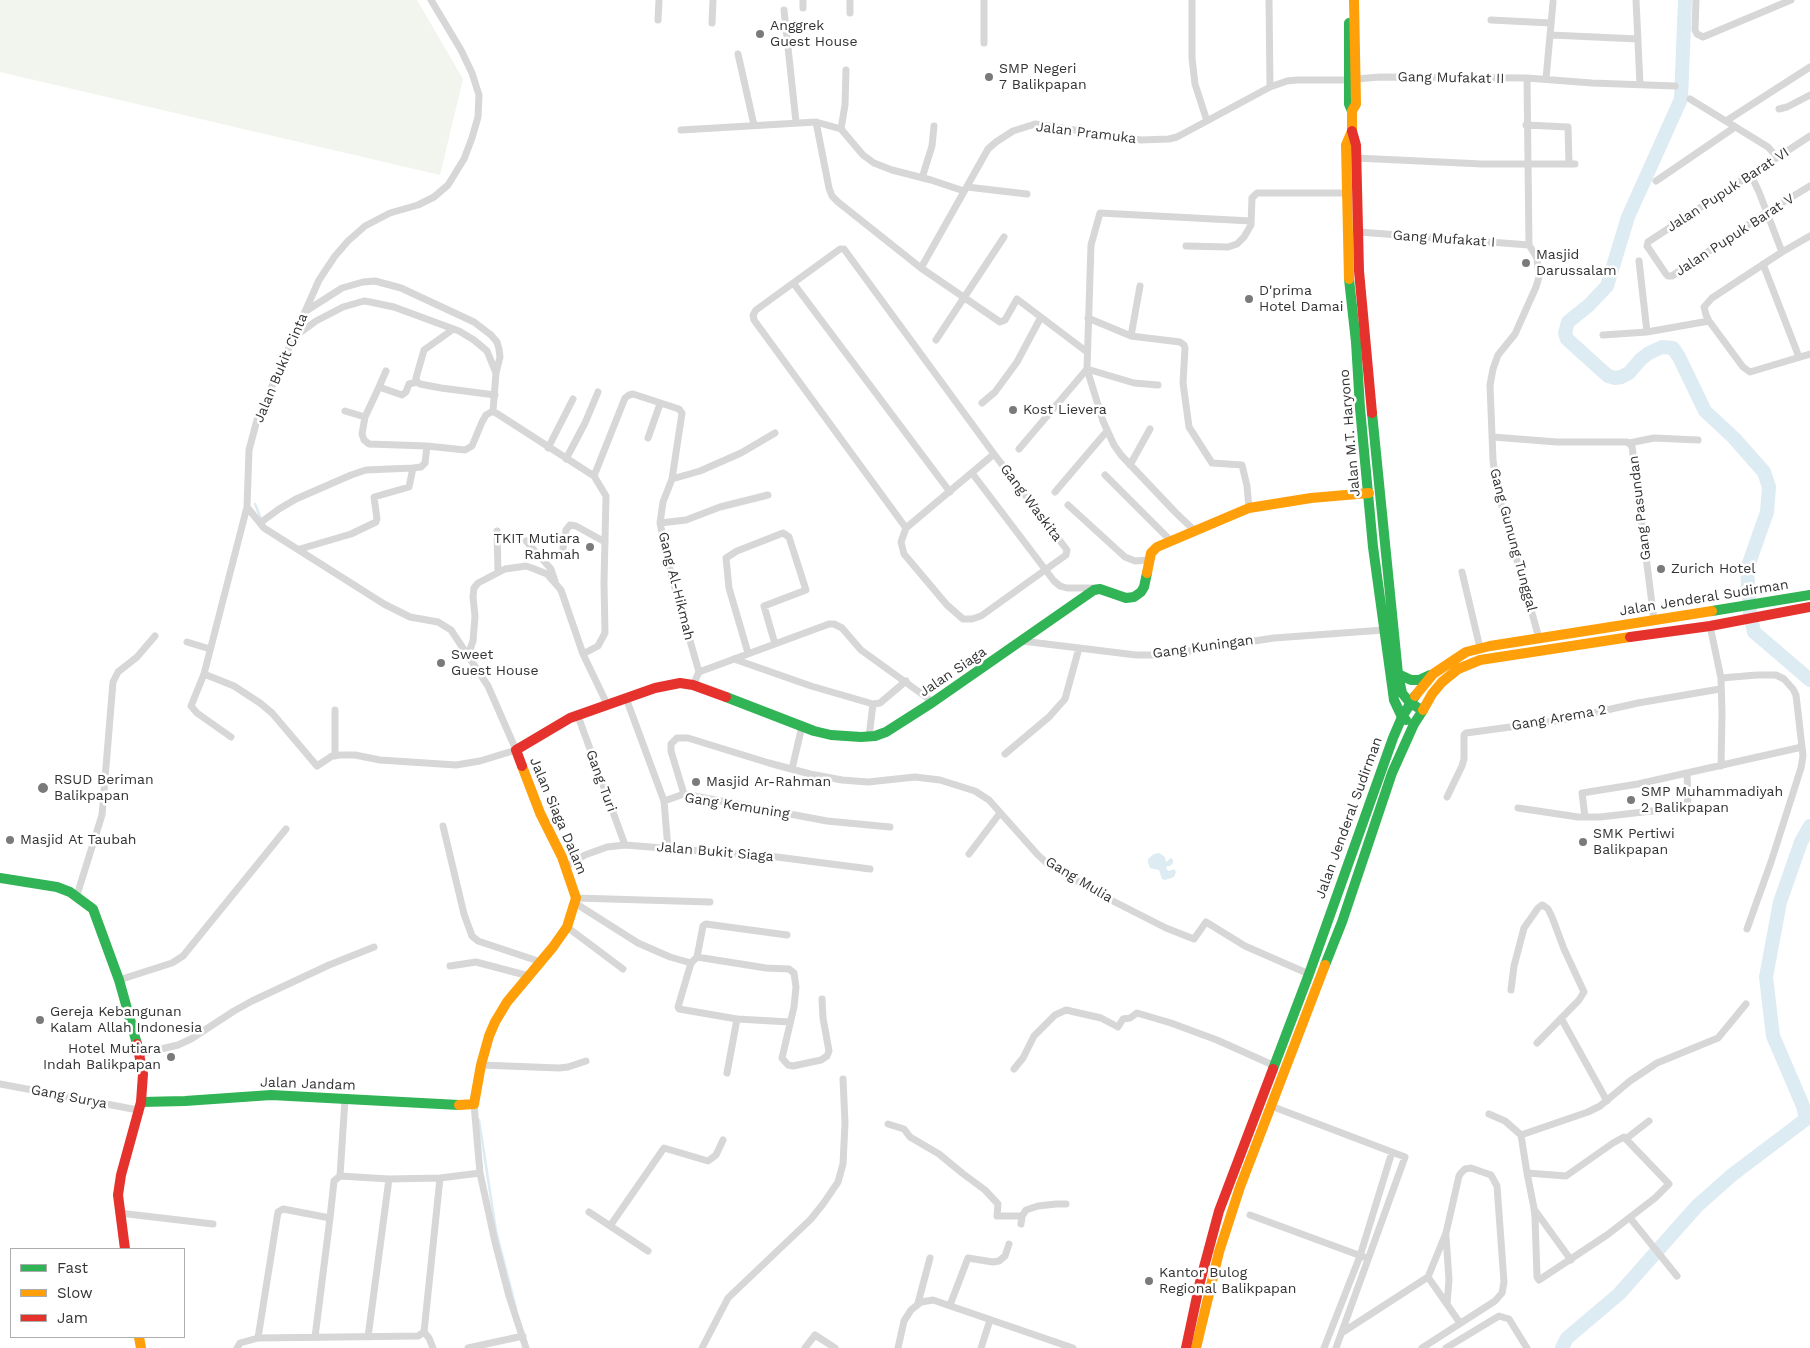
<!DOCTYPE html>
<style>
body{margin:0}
#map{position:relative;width:1810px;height:1348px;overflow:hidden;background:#fff;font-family:"Work Sans",sans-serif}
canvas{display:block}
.legend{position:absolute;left:10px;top:1248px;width:175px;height:90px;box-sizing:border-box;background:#fff;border:1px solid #adadad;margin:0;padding:6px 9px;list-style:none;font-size:15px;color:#333}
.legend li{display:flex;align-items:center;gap:10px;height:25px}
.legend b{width:25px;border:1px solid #adadad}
</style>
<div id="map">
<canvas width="1810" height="1348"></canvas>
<ul class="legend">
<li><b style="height:6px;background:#30b455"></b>Fast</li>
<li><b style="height:6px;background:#ff9f0a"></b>Slow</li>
<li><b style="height:6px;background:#e5322d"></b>Jam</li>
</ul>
</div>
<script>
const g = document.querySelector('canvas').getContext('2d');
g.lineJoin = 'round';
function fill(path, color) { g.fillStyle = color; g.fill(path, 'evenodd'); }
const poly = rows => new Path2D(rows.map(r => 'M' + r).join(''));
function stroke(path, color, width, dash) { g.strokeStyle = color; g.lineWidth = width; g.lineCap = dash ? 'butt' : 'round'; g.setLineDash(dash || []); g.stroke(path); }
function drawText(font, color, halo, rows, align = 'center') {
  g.font = font + ' "Work Sans",sans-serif'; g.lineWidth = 5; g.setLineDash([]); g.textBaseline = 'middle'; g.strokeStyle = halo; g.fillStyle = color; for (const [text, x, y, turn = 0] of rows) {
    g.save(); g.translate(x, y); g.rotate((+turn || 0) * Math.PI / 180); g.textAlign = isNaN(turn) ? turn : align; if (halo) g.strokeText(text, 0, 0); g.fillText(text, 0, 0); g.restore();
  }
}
const green = poly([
 [0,0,417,0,463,79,440,175,0,72]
]);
const water = poly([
 [1159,853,1165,857,1166,862,1171,858,1173,860,1173,863,1170,866,1167,866,1166,869,1169,871,1174,869,1176,872,1174,877,1165,880,1162,879,1159,870,1150,868,1148,862,1148,859,1154,854]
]);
const stream = poly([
 [255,504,262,521],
 [479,1120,496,1231,516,1308]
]);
const river = poly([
 [1685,0,1681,99,1628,217,1607,286,1589,305,1568,322,1565,333,1567,339,1608,376,1615,378,1621,377,1629,373,1641,359,1649,353,1662,347,1673,348,1679,357,1705,411,1734,438,1764,472,1769,487,1767,512,1747,569,1750,613,1754,632,1810,680],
 [1562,1348,1567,1338,1619,1294,1697,1206,1732,1175,1806,1119,1803,1106,1773,1036,1766,977,1780,902,1801,842,1810,826]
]);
const street = poly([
 [803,0,803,8],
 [850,0,850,13],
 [984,0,984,43],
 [1192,0,1192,58,1195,84,1207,121],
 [1269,0,1270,87],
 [1636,0,1640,84],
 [1696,0,1695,30,1697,34,1703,37,1791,0],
 [784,10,796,122],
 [658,20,659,0],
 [1491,20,1551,23],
 [712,23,713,0],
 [1551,35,1638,39],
 [738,54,754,125],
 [1527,78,1529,245],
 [1356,79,1380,77,1527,78,1592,83,1675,86],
 [1546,79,1553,2],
 [1690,99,1768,147,1777,157],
 [1779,109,1787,107,1810,95],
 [1726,121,1810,67],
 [816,122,829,188,832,196,838,202,921,268,988,149,996,142,1013,131,1035,124,1141,140,1169,139,1177,137,1270,87,1287,81,1297,80,1349,80],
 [1526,125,1568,127,1569,164,1575,164],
 [841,129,845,105,846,70],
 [681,130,816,122,841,129,863,155,874,163,892,170,931,180,964,191],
 [1810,136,1654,238,1648,242,1647,246,1666,274,1668,276,1672,276,1767,212,1810,186],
 [1356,158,1482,164,1569,164],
 [1751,175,1759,192,1782,252],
 [922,178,932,146,934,126],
 [1656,181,1735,127],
 [967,187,1027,194],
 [1359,232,1529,245],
 [1529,245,1537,258,1538,267,1539,277,1536,287,1515,334,1498,355,1493,369,1490,385,1493,460,1497,489,1539,638],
 [1186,246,1228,247,1237,244,1244,237,1251,225,1252,198,1257,193,1346,193],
 [1639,261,1647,332],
 [1763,264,1799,357],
 [921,268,1000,322,1005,320,1017,299,1087,352],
 [794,284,950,492],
 [306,311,342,288,363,282,375,281,401,288,474,322,491,335,497,342,499,349,500,357,496,373,493,411],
 [1088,318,1131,336,1180,342,1184,345,1185,348,1183,383,1189,427,1212,463,1242,465,1247,486,1249,508],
 [1709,321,1743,367,1750,372,1810,354],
 [452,330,424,350,416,378,417,382,420,384,441,388,495,395],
 [297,335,316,321,343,307,364,301,370,302,394,307,459,331,474,340,487,351,496,373],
 [1603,335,1647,332,1709,321,1706,315,1704,307,1712,298,1782,252,1810,236],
 [1131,336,1140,286],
 [936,340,1004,237],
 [417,382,409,384,406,392,402,395,379,387,365,417,362,434,364,440,369,444,427,446,465,450,472,446,482,422,486,415,493,411,594,476],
 [379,387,386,371],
 [982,403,995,392,1017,362,1041,317],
 [345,411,365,417],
 [1493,437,1557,442,1627,442,1632,446,1654,620],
 [648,438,660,404],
 [1629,443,1654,438,1698,440],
 [548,448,573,399],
 [1019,449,1087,369,1134,383,1158,385],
 [566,459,585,423,598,392],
 [1130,465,1150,429],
 [972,473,1054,581,1060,586,1067,588,1096,588],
 [1105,475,1171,541],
 [672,479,700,471,741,453,775,433],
 [1055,492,1107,431],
 [1068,505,1125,557,1135,561,1149,560],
 [260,523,279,509,296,499,351,475,366,470,413,468],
 [660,523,686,520,720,507,768,495],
 [906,528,754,320,753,315,756,310,840,249,844,249,994,454,1067,550,1066,555,981,616,972,619,963,619,947,605,904,554,901,542,906,528,994,454],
 [497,531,498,572],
 [1195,531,1176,513,1121,455,1114,445,1103,421,1087,369,1091,245,1100,213,1251,221],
 [526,541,551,569,555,581],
 [563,548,566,530,570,525,576,526,605,542],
 [300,549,351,534,376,522,377,519,374,497,409,487,413,468,421,467,425,463,427,446],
 [1462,572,1480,648],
 [1710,626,1721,678,1722,713,1721,766],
 [1022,641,1136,655,1155,655,1182,652,1274,638,1384,630],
 [187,642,210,649],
 [748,653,729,588,726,558,737,551,783,533,789,537,806,590,764,606,775,644],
 [583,654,598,646,605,633,604,583,606,496,594,476,625,398,629,395,633,394,679,409,682,413,672,479,663,502,660,523,671,574,699,672],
 [468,655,473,641,475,616,473,597,474,588,478,583,505,569,526,566,532,568,547,574,561,590,583,654,607,704],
 [734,659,811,686,873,704,880,703,906,681],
 [204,674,234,686,260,703,272,713,317,766,332,756,341,755,355,755,380,760,456,765,480,761,516,750,488,686,451,630,438,622,410,617,384,604,264,528,247,507,249,450,257,420,319,280,335,256,348,241,365,226,390,213,418,205,434,197,448,185,464,159,472,138,478,117,479,95,472,73,461,50,431,0],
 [1721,678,1757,675,1776,675,1784,679,1793,689,1796,695,1802,747],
 [693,685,699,672,829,624,834,624,842,628,861,650,933,702],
 [626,698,664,801,668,849],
 [335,710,335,756],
 [578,716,625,845],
 [231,737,197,713,191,706,204,674,247,507],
 [869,737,873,704],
 [1005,754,1049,717,1065,699,1079,648],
 [792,769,802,726],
 [684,794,671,751,671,744,677,738,688,738,769,763,810,774,842,780,868,782,915,777,940,780,975,791,989,800,1038,855,1049,865,1105,897,1166,928,1194,939,1206,922,1245,946,1309,974],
 [1447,797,1462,766,1464,759,1464,735,1466,733,1562,720,1638,703,1720,689],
 [664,801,684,794,827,821,890,827],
 [1518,808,1578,817,1600,817,1678,808,1687,803,1688,798,1687,774],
 [1585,817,1582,793,1638,784,1802,747,1803,756,1801,768,1771,862,1747,929],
 [443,826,464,914,472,936,478,941,541,962],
 [969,854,1000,813],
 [565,867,585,855,607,847,625,845,777,857,870,869],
 [77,895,102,815,113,682,118,672,137,657,155,636],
 [576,898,710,902],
 [575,903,638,943,670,957,691,963,697,957,766,968,789,969,794,973,796,987,794,1007,782,1058,788,1065,793,1066,821,1060,827,1056,829,1051,823,1018,822,999],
 [567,927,623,969],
 [697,957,703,926,706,924,787,935],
 [691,963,678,1007,679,1009,737,1019,790,1022],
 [450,966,476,962,529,976],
 [119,980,172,963,183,956,286,829],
 [1511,990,1514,966,1524,928,1538,908,1542,905,1544,906,1548,909,1552,917,1564,949,1584,992,1579,1000,1537,1043],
 [1561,1018,1607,1101],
 [140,1054,178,1045,191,1039,234,1011,252,1001,329,965,374,947],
 [481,1065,559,1068,568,1067,586,1061],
 [1014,1069,1023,1058,1034,1036,1055,1015,1066,1010,1101,1018,1118,1027,1123,1019,1130,1018,1137,1013,1171,1023,1217,1040,1275,1066],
 [727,1073,737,1019],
 [0,1084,138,1110],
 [474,1104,480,1173,495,1242,509,1296,526,1348],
 [1271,1106,1405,1157,1336,1348],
 [1489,1114,1505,1121,1521,1135,1588,1112,1600,1106,1630,1081,1657,1063,1718,1038,1746,1004],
 [888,1124,904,1129,910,1137,939,1154,962,1173,985,1190,998,1204,997,1216,1022,1216],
 [1521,1135,1527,1173,1534,1208,1535,1217,1537,1277,1539,1280,1607,1235,1655,1198,1669,1184,1624,1137,1613,1143,1566,1176,1527,1173],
 [1627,1138,1649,1121],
 [340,1176,389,1179,440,1178,480,1173],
 [1534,1209,1571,1260],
 [589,1212,648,1251],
 [119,1213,213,1224],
 [1250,1215,1364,1257],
 [1630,1218,1677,1276],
 [1021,1224,1022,1216,1026,1210,1038,1206,1056,1204,1066,1204],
 [610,1226,664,1148,708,1161,716,1155,723,1140],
 [1446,1236,1449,1280,1447,1304],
 [918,1303,930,1258],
 [950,1305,968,1258,993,1262,999,1261,1005,1256,1009,1244],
 [424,1332,440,1178],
 [424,1332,429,1338,433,1348],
 [1343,1332,1428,1277,1460,1323],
 [315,1337,330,1218],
 [368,1337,389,1179],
 [258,1338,278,1212,283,1209,330,1218,334,1181,340,1176,345,1099],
 [237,1348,240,1343,258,1338,418,1336,424,1332],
 [468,1348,523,1336],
 [702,1348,728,1298,811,1219,823,1204,838,1182,843,1164,845,1123,843,1079],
 [805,1348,815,1335,835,1348],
 [898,1348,904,1321,911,1310,921,1302,933,1300,1073,1348],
 [981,1348,990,1320],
 [1324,1348,1360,1256,1392,1152],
 [1422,1348,1495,1301,1502,1293,1504,1282,1497,1186,1491,1175,1471,1168,1465,1169,1461,1173,1459,1176,1446,1233,1428,1277],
 [1446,1348,1499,1316,1509,1319,1527,1348]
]);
const fast = poly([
 [1349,23,1349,104,1352,111],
 [1349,279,1356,342,1360,408,1373,547,1394,700,1402,717,1406,720],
 [1372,413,1398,674,1402,693,1410,703,1422,710],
 [1712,611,1810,595],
 [1398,674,1411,680,1419,680,1430,675],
 [726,697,814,731,831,735,861,737,875,736,886,732,933,702,1094,590,1100,589,1126,598,1134,597,1141,592,1144,587,1147,573],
 [0,878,57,887,70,892,93,909,119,980,137,1044],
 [1325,965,1342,922,1392,773,1414,724,1423,710],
 [1273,1069,1309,974,1393,738,1402,717,1415,696],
 [141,1102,185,1101,271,1095,459,1105]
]);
const slow = poly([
 [1349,279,1346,145,1352,131,1352,111,1356,104,1354,0],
 [1147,573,1151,553,1157,547,1249,508,1311,498,1369,493],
 [1415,696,1433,674,1466,652,1490,646,1712,611],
 [1423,710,1432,694,1442,682,1458,669,1480,660,1630,637],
 [459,1105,474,1104,481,1065,489,1036,495,1022,507,1002,553,947,567,927,576,898,562,857,540,813,522,766],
 [139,1337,141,1348],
 [1196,1348,1219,1252,1240,1187,1325,965]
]);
const jam = poly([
 [1352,131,1356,145,1359,271,1372,413],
 [1630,637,1710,626,1810,607],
 [522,766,516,750,570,718,655,688,680,683,693,685,726,697],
 [125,1249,118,1195,121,1175,141,1102,143,1074,137,1044],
 [1186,1348,1200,1282,1219,1211,1273,1069]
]);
const markers = [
 [760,34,5,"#7a7a7a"],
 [989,77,5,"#7a7a7a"],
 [1526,263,5,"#7a7a7a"],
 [1249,299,5,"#7a7a7a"],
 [1013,410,5,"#7a7a7a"],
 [590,547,5,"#7a7a7a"],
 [1661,569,5,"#7a7a7a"],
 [441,663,5,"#7a7a7a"],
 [696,782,5,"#7a7a7a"],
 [43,788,6,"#7a7a7a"],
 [1631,800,5,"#7a7a7a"],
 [10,840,5,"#7a7a7a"],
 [1583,842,5,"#7a7a7a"],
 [40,1020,5,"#7a7a7a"],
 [171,1057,5,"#7a7a7a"],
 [1149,1281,5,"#7a7a7a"]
];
const poiNames = [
 ["Anggrek",770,26],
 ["Guest House",770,42],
 ["SMP Negeri",999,69],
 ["7 Balikpapan",999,85],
 ["Masjid",1536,255],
 ["Darussalam",1536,271],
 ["D'prima",1259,291],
 ["Hotel Damai",1259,307],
 ["Kost Lievera",1023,410],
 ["TKIT Mutiara",580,539,"right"],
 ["Rahmah",580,555,"right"],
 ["Zurich Hotel",1671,569],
 ["Sweet",451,655],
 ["Guest House",451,671],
 ["RSUD Beriman",54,780],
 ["Balikpapan",54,796],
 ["Masjid Ar-Rahman",706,782],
 ["SMP Muhammadiyah",1641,792],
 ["2 Balikpapan",1641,808],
 ["SMK Pertiwi",1593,834],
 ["Balikpapan",1593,850],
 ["Masjid At Taubah",20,840],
 ["Gereja Kebangunan",50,1012],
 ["Kalam Allah Indonesia",50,1028],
 ["Hotel Mutiara",161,1049,"right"],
 ["Indah Balikpapan",161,1065,"right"],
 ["Kantor Bulog",1159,1273],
 ["Regional Balikpapan",1159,1289]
];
const streetNames = [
 ["Gang Mufakat II",1451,78,1],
 ["Jalan Pramuka",1086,133,7],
 ["Jalan Pupuk Barat VI",1728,190,-33],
 ["Jalan Pupuk Barat V",1735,235,-33],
 ["Gang Mufakat I",1444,239,4],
 ["Jalan Bukit Cinta",281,368,-67],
 ["Jalan M.T. Haryono",1350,433,-95],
 ["Gang Waskita",1031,503,53],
 ["Gang Pasundan",1640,508,-97],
 ["Gang Gunung Tunggal",1513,540,75],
 ["Gang Al-Hikmah",676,586,76],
 ["Jalan Jenderal Sudirman",1704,598,-9],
 ["Gang Kuningan",1203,647,-8],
 ["Jalan Siaga",953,672,-34],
 ["Gang Arema 2",1559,718,-10],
 ["Gang Turi",601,781,70],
 ["Gang Kemuning",737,806,9],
 ["Jalan Siaga Dalam",558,816,67],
 ["Jalan Jenderal Sudirman",1349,818,-70],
 ["Jalan Bukit Siaga",715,852,5],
 ["Gang Mulia",1079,880,31],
 ["Jalan Jandam",308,1084,2],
 ["Gang Surya",69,1097,11]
];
fill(green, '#f1f5ed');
fill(water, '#ddebf3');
stroke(stream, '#ddebf3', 2.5);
stroke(river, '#ddebf3', 14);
stroke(street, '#d7d7d7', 7);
stroke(fast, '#30b455', 10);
stroke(slow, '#ff9f0a', 10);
stroke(jam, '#e5322d', 10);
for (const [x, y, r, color] of markers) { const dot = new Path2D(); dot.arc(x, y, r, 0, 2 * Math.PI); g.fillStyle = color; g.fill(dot); stroke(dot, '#fff', 2); }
drawText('14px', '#333', '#fff', poiNames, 'left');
drawText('14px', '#333', '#fff', streetNames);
</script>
